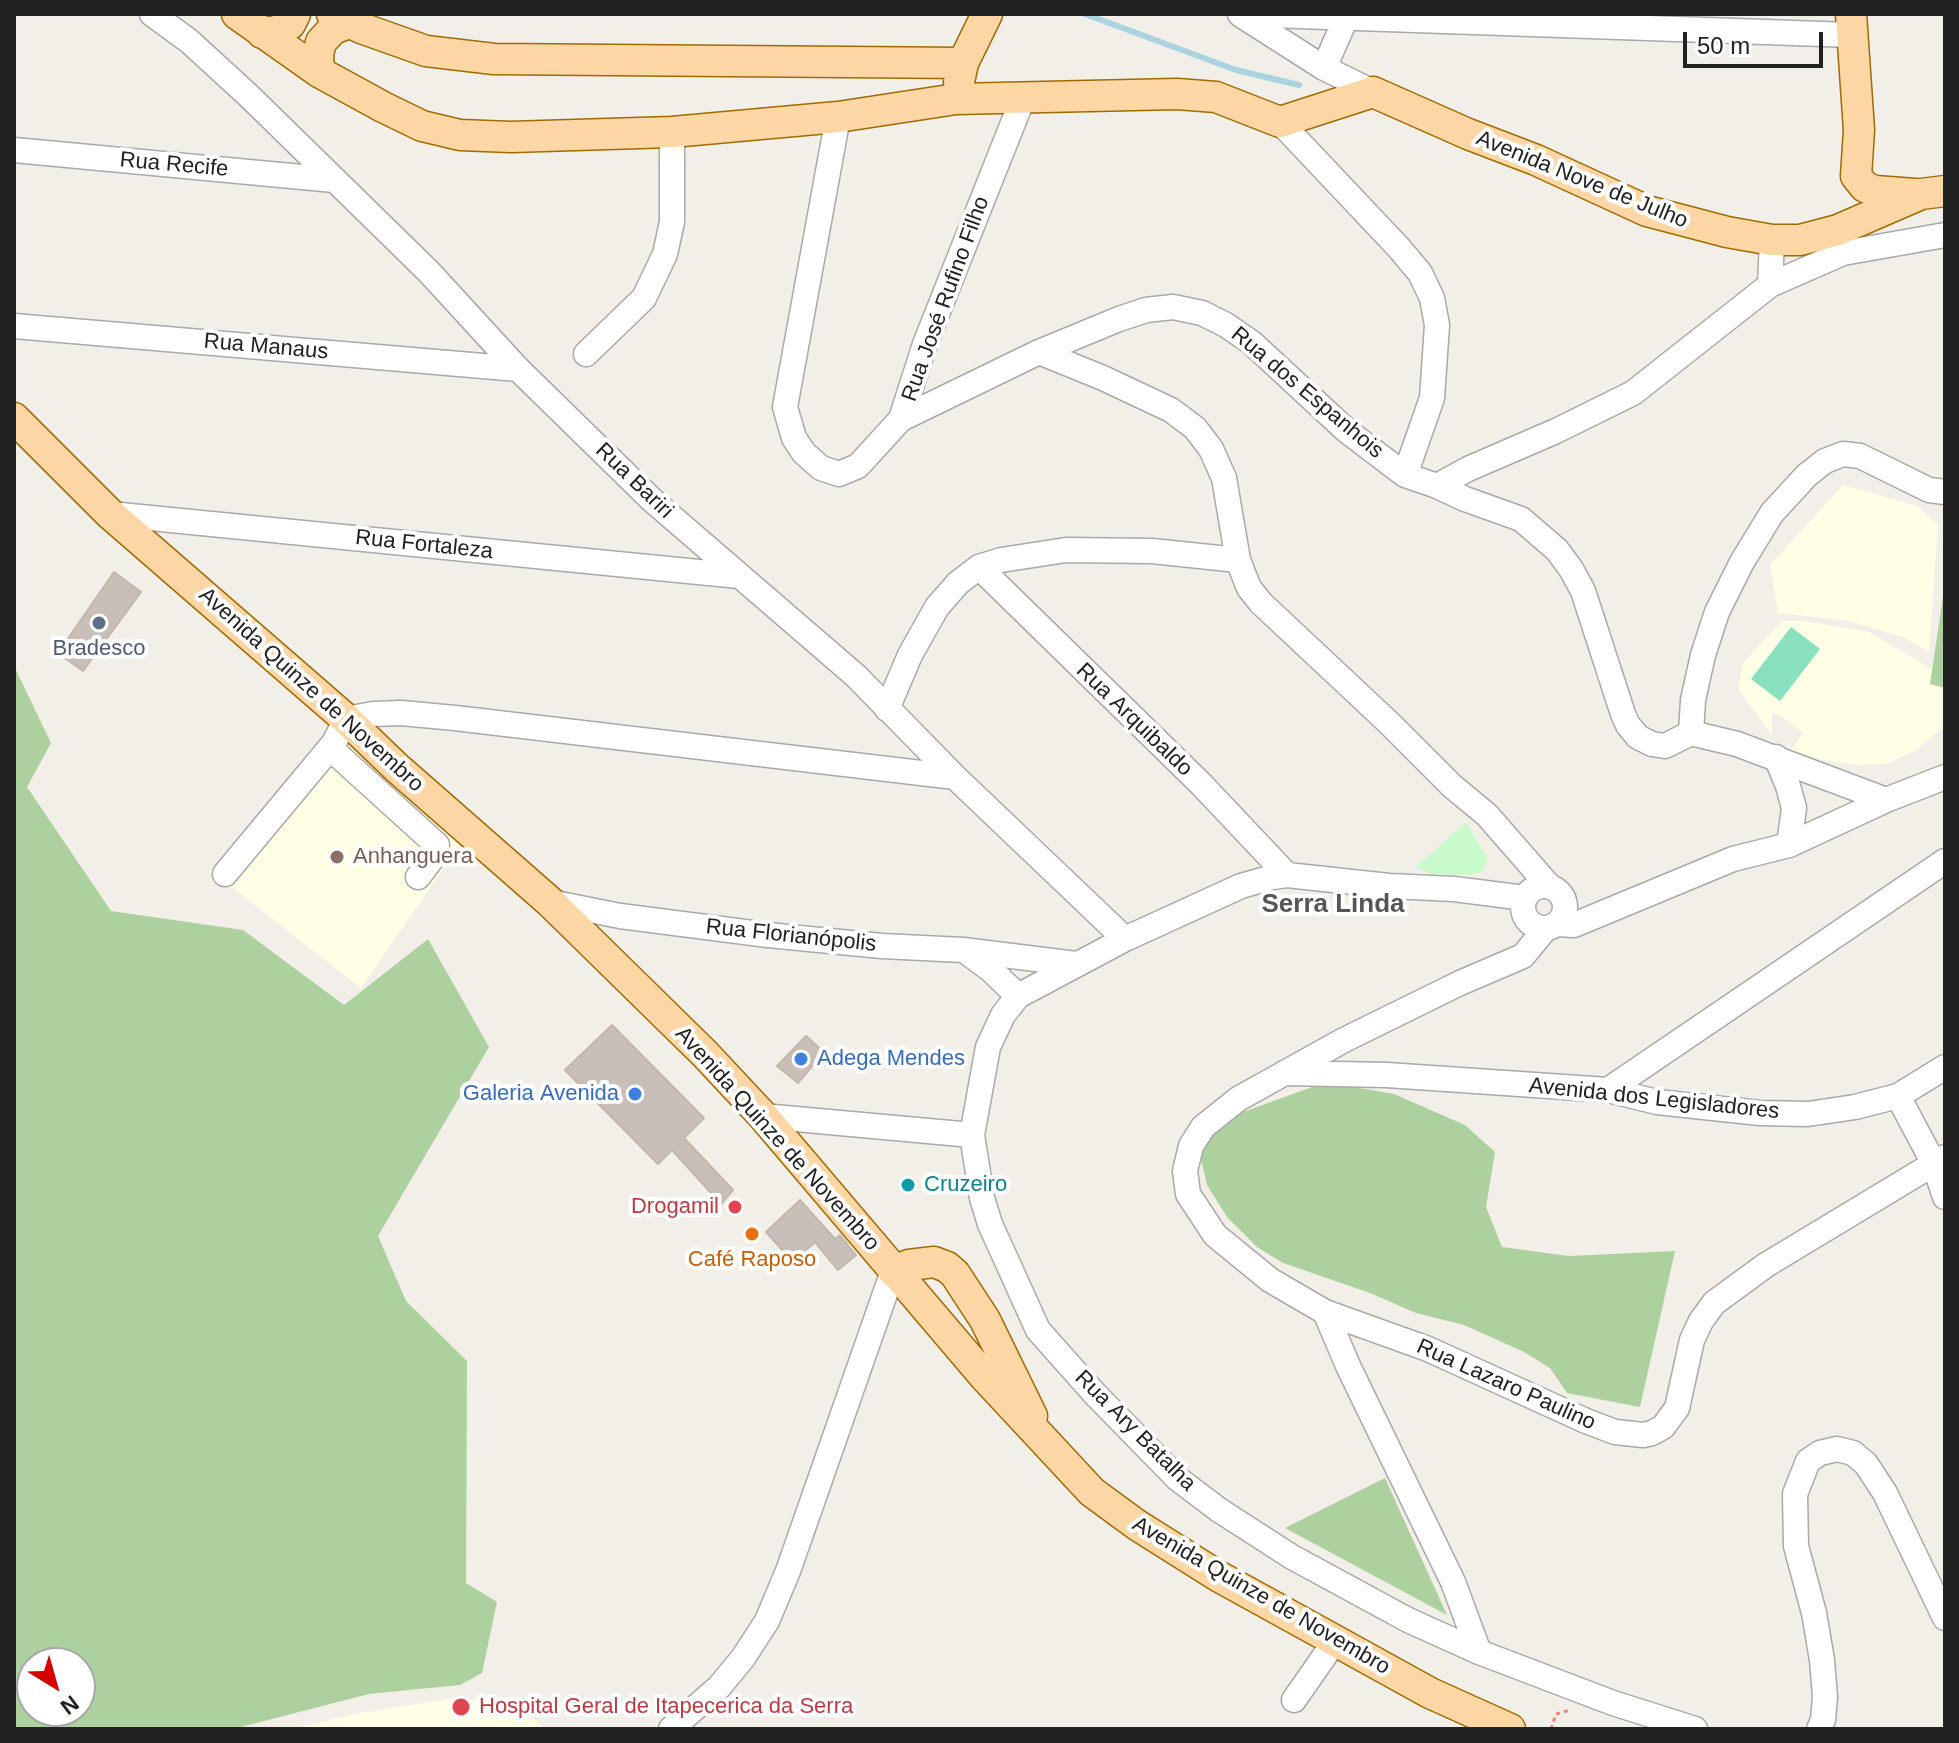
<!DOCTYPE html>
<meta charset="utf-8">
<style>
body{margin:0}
#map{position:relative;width:1959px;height:1743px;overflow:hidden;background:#f2efe9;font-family:Helvetica,sans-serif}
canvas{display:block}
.frame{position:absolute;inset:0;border:16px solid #222;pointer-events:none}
.north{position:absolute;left:16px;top:1647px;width:80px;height:80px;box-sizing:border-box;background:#fff;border:2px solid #a7a7a7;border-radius:50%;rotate:143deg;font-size:22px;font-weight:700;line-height:32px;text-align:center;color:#222}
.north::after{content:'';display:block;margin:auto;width:28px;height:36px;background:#d40000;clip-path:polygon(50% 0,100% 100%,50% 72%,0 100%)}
.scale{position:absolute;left:1683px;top:32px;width:140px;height:36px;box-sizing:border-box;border:4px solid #222;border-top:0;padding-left:10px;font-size:24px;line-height:28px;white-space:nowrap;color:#222;-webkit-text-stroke:6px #fff;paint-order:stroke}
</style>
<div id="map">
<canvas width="1959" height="1743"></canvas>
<div class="frame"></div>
<div class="north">N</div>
<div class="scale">50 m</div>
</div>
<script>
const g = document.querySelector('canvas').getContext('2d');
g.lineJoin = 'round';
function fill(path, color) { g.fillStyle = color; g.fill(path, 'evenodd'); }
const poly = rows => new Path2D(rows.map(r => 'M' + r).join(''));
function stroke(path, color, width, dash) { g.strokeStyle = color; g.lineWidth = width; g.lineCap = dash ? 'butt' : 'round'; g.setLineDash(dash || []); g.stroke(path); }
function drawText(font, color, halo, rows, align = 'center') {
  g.font = font + ' Helvetica,sans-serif'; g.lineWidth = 8; g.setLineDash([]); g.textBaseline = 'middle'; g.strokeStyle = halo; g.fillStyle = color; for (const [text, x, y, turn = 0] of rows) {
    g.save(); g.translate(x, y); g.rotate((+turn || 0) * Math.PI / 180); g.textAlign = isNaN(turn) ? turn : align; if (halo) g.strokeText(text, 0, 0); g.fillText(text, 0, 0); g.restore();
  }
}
const education = poly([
 [1843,485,1917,506,1938,525,1929,652,1905,638,1850,621,1778,613,1770,565],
 [1782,621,1804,621,1869,632,1945,677,1945,726,1916,750,1887,764,1857,765,1823,760,1791,750,1803,733,1780,715,1772,713,1772,736,1738,688,1743,663],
 [333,732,461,843,361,988,211,871],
 [447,1699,519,1699,543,1729,292,1729,350,1715]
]);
const forest = poly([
 [1945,583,1945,688,1930,684],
 [14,666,51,743,27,787,111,911,243,930,344,1005,428,939,489,1047,378,1236,406,1301,467,1361,466,1583,497,1602,482,1673,460,1685,369,1694,233,1729,14,1729],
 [32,1663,80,1663,80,1711,32,1711],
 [1326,1082,1394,1094,1465,1125,1495,1152,1486,1207,1502,1247,1569,1256,1675,1251,1640,1407,1567,1393,1550,1368,1524,1352,1464,1325,1416,1313,1370,1293,1283,1263,1257,1247,1227,1217,1207,1185,1198,1147,1232,1116],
 [1385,1478,1447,1615,1285,1528]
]);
const park = poly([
 [1466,822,1488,859,1482,872,1470,875,1431,874,1416,867]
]);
const pitch = poly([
 [1791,627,1820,649,1780,701,1751,679]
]);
const stream = poly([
 [1085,14,1236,70,1299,85]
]);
const building = poly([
 [114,572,141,592,83,671,58,653,114,572],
 [612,1025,704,1118,684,1138,733,1190,721,1204,672,1150,658,1164,565,1070,612,1025],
 [806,1036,824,1052,798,1083,777,1066,806,1036],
 [800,1200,835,1239,840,1235,856,1255,838,1270,815,1242,793,1262,766,1232,800,1200]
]);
const path = poly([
 [1551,1729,1556,1714,1570,1710]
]);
const minor = poly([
 [152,14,189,41,249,96,429,272,518,369,652,500,856,676,955,777,1125,939],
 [1240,14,1852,35],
 [1241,15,1324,68,1373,92],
 [1324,68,1346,18],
 [838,117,785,407,794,438,804,453,821,468,839,474,858,466,901,419,925,344,1023,98],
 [1280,122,1399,248,1420,273,1432,298,1437,325,1432,398,1405,475],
 [14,150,334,180],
 [1770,285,1772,240],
 [14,326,518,369],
 [1039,352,1103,378,1171,410,1195,428,1211,449,1224,478,1238,560],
 [586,354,644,298,665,254,672,222,672,132],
 [901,419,1039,352,1119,319,1146,310,1173,307,1202,313,1226,325,1252,343,1347,431,1405,475,1437,486,1468,469,1556,431,1633,393,1770,285,1843,253,1945,235],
 [1437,486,1465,499,1521,519,1557,550,1571,569,1583,591,1623,714,1628,725,1638,737,1652,744,1665,746,1691,733,1737,744,1886,800],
 [110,514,739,576],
 [979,567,1201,784,1287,875],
 [887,709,910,655,937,607,958,583,979,567,1001,560,1066,550,1152,551,1238,560,1249,588,1261,603,1388,722,1452,786,1487,815,1549,886],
 [1691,733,1693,700,1703,655,1717,612,1742,562,1772,513,1807,475,1825,461,1843,454,1860,456,1929,490,1945,492],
 [330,748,437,845,437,852,418,877],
 [1776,757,1788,786,1794,808,1789,845],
 [225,874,334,743,346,719,373,714,401,713,455,718,955,777],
 '1523 907a21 21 0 1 1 42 0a21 21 0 1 1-42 0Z',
 [1525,898,1454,889,1389,886,1287,875,1273,877,1241,886,1125,939,1018,996,1003,1015,988,1047,972,1135,982,1198,990,1224,1038,1330,1094,1393,1178,1479,1219,1510,1292,1557,1408,1620,1479,1652,1613,1703,1695,1729],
 [550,902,620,916,768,935,882,946,963,950,1076,964],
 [1557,924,1574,925,1733,859,1789,845,1886,800,1945,777],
 [968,953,991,970,1018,996],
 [1284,1073,1387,1075,1608,1090,1657,1102,1760,1113,1808,1114,1855,1107,1898,1096,1934,1164,1945,1197],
 [1608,1090,1945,861],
 [1898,1096,1945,1067],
 [763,1116,972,1135],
 [1325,1312,1428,1349,1586,1421,1615,1432,1643,1435,1652,1433,1663,1427,1677,1408,1692,1340,1701,1321,1714,1303,1766,1265,1945,1157],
 [1479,1652,1453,1582,1349,1368,1325,1312,1270,1280,1215,1235,1188,1194,1185,1171,1191,1146,1203,1127,1238,1099,1344,1040,1460,983,1523,956,1546,928],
 [1294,1700,1335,1641],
 [671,1729,719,1687,743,1658,767,1621,788,1571,893,1271],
 [1819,1729,1823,1720,1825,1697,1822,1660,1814,1613,1796,1546,1795,1494,1808,1461,1820,1453,1837,1449,1853,1453,1866,1464,1885,1493,1945,1618]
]);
const major = poly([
 [237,14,319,72,383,107,422,126,460,135,511,137,672,132,838,117,956,99,1177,94,1216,97,1280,122,1373,92,1468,134,1536,160,1647,211,1727,232,1772,240,1800,240,1838,230,1921,194,1945,191],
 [332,14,361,28,426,51,494,59,963,63],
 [1851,14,1859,130,1856,176,1865,187,1875,191,1915,194],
 [262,33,277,31,290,24,295,14],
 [319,72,318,54,321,42,333,29,349,23],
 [959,82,963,63,987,14],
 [14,418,110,514,346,719,396,767,550,902,705,1054,763,1116,984,1376,1092,1492,1137,1525,1218,1576,1430,1693,1510,1729],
 [893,1271,909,1265,934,1262,947,1267,955,1274,985,1320,1032,1416]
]);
const markers = [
 [99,623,8,"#5c6f8a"],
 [337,857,8,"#8d6e63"],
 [801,1059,8,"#3f7fe0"],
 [635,1094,8,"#3f7fe0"],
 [908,1185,8,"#0f9aa8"],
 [735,1207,8,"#e0444e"],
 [752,1234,8,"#e8710a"],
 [461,1707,10,"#e0444e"]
];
const streetNames = [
 ["Rua Recife",174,165,5],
 ["Avenida Nove de Julho",1582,180,22],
 ["Rua José Rufino Filho",946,299,-70],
 ["Rua Manaus",266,347,5],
 ["Rua dos Espanhois",1307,393,40],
 ["Rua Bariri",634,481,44],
 ["Rua Fortaleza",424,545,6],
 ["Avenida Quinze de Novembro",311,690,42],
 ["Rua Arquibaldo",1134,720,44],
 ["Rua Florianópolis",791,936,6],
 ["Avenida dos Legisladores",1654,1099,6],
 ["Avenida Quinze de Novembro",777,1139,48],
 ["Rua Lazaro Paulino",1506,1385,24],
 ["Rua Ary Batalha",1135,1431,45],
 ["Avenida Quinze de Novembro",1261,1596,30]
];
const serviceNames = [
 ["Bradesco",99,649]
];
const educationNames = [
 ["Anhanguera",353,857]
];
const shopNames = [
 ["Adega Mendes",817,1059],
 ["Galeria Avenida",619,1094,"right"]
];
const cultureNames = [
 ["Cruzeiro",924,1185]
];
const healthNames = [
 ["Drogamil",719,1207],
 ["Hospital Geral de Itapecerica da Serra",479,1707,"left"]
];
const foodNames = [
 ["Café Raposo",752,1260]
];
const quarterNames = [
 ["Serra Linda",1333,905]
];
fill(education, '#ffffe5');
fill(forest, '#add19e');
fill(park, '#c8facc');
fill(pitch, '#88e0be');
stroke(stream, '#aad3df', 6);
fill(building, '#c7bfb8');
stroke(building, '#c4b6ab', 2);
stroke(minor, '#a9a9a9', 27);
stroke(major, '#a06b00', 33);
stroke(path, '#fa8072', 3, [4, 4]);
stroke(minor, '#fff', 24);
stroke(major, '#fcd6a4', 30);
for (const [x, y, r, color] of markers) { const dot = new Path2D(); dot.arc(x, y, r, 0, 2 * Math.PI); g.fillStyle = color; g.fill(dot); stroke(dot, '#fff', 3); }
drawText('22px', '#222', '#fff', streetNames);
drawText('22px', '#4e5e75', '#fff', serviceNames);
drawText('22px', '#785e54', '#fff', educationNames, 'left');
drawText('22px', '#366cbe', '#fff', shopNames, 'left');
drawText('22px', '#0d838f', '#fff', cultureNames, 'left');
drawText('22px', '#be3a42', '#fff', healthNames, 'right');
drawText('22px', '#c56008', '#fff', foodNames);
drawText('bold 26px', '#555', '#fff', quarterNames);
</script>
